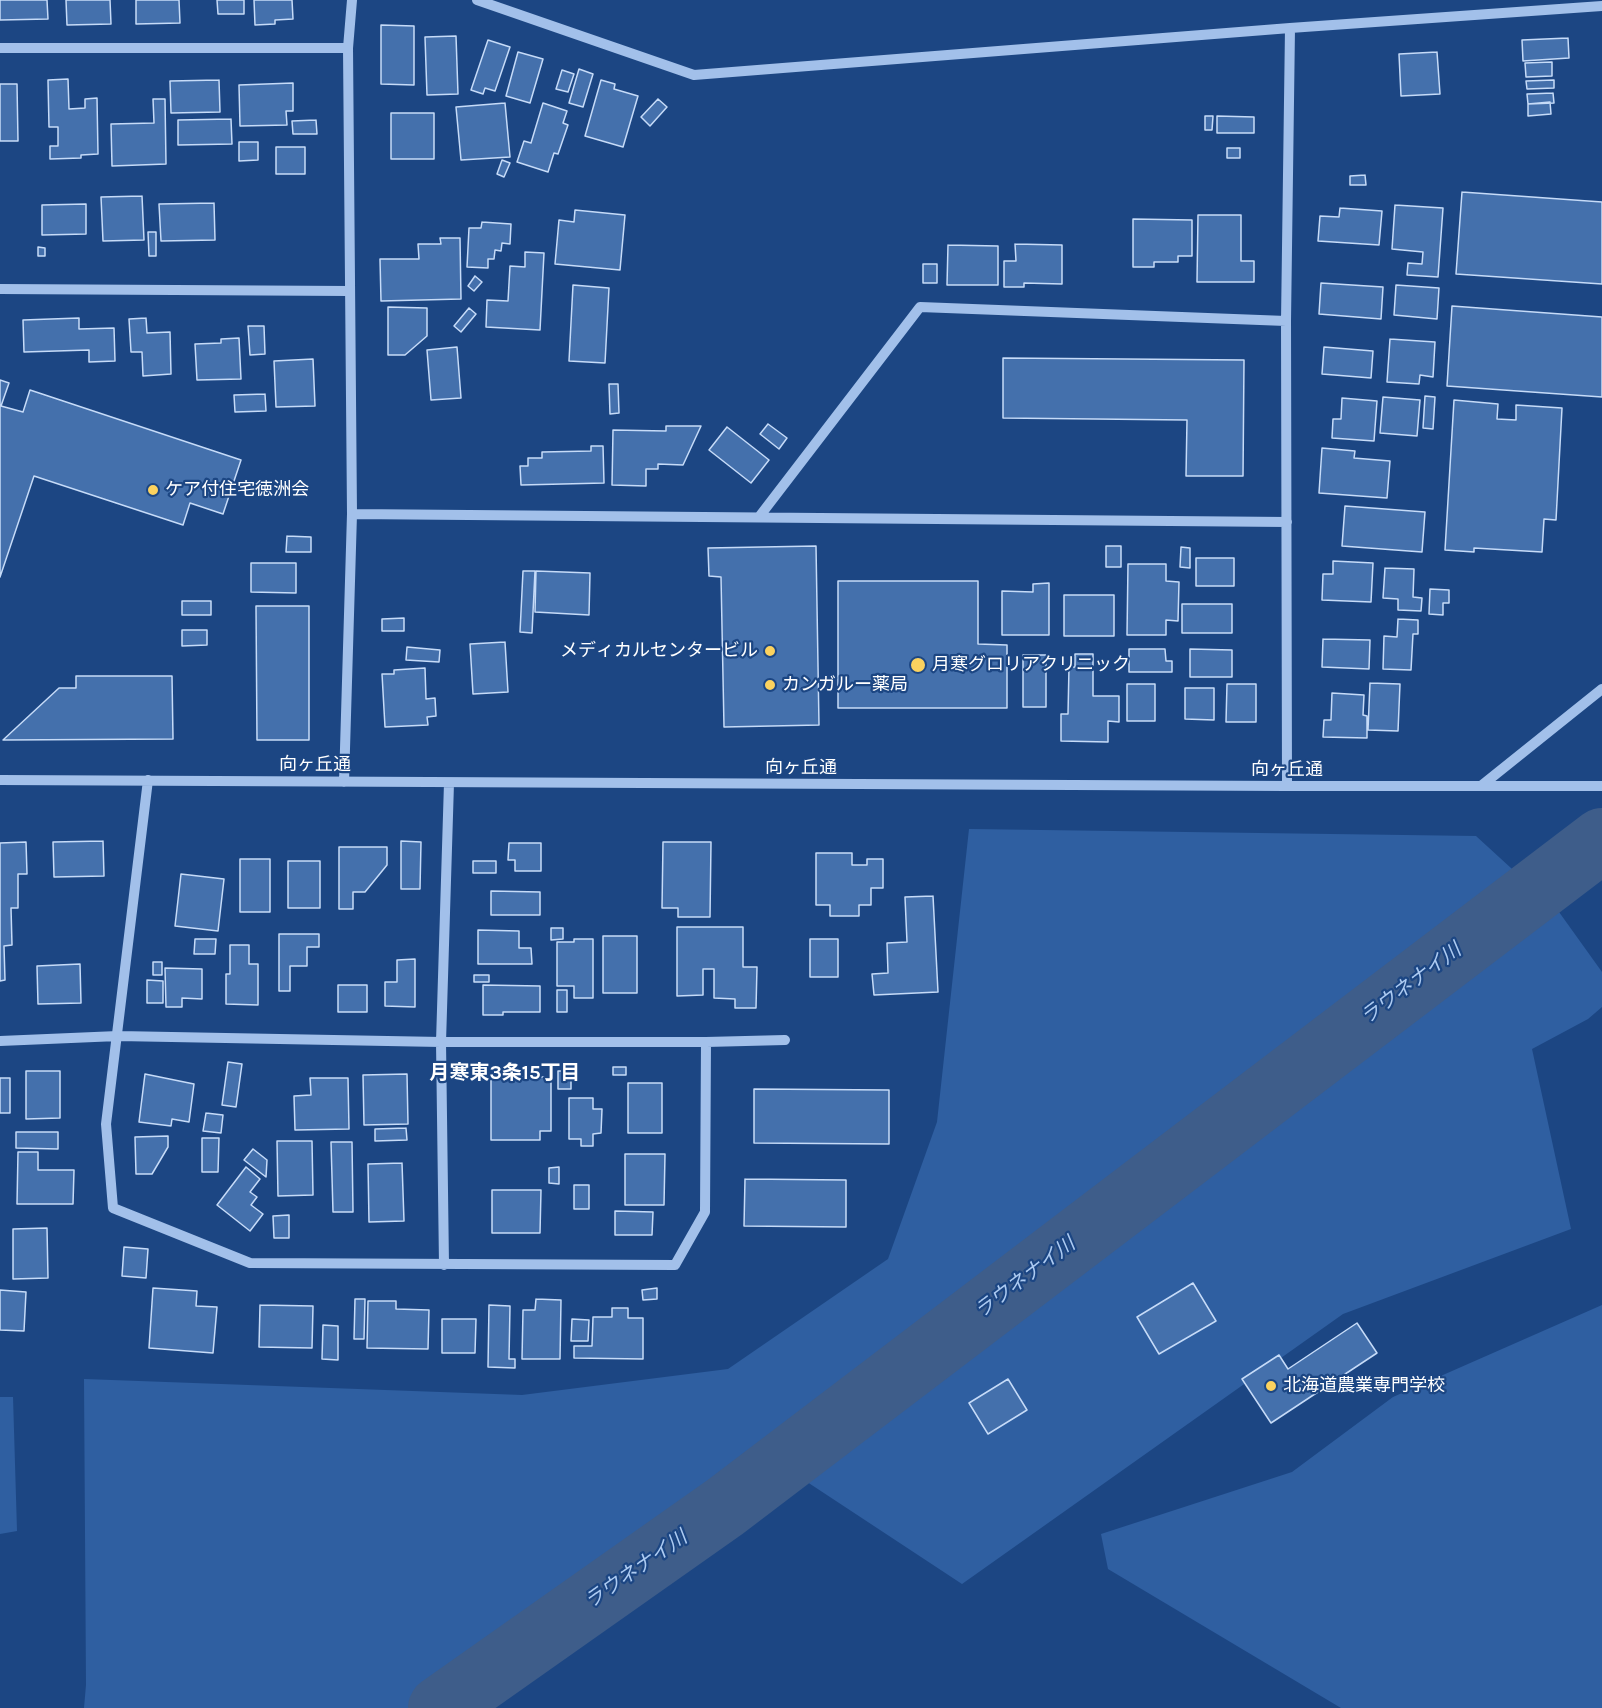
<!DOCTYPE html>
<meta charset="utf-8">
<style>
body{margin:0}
canvas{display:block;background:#1c4683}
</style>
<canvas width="1602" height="1708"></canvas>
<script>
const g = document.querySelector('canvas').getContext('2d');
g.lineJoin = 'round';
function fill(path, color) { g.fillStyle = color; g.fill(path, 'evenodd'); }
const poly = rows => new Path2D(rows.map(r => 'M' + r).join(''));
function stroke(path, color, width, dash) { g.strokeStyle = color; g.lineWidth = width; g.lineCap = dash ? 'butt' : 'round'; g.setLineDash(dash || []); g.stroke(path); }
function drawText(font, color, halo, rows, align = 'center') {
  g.font = font + ' Karla,"Noto Sans JP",sans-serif'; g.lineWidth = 4.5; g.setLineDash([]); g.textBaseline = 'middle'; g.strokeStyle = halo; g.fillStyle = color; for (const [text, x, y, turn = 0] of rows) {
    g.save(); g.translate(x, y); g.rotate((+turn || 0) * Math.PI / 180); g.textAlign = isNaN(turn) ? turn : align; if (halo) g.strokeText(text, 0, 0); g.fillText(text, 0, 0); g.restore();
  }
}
const green = poly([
 [969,829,1476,836,1559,912,1602,972,1602,1007,1588,1019,1532,1049,1571,1229,1343,1314,962,1584,792,1472,490,1708,84,1708,86,1685,84,1379,522,1395,728,1369,888,1259,937,1122],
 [1602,1305,1602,1708,1341,1708,1108,1569,1101,1534,1292,1472,1393,1397],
 [0,1397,13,1397,17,1531,0,1534]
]);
const river = poly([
 [440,1708,725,1507,1602,840]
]);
const building = poly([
 [0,0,47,0,48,19,0,20,0,0],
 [66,0,110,0,111,24,67,25,66,0],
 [136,0,179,0,180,23,136,24,136,0],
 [217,0,244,0,244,14,218,14,217,0],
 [254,0,292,0,293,19,275,20,275,24,255,25,254,0],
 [381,25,414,26,414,85,381,84,381,25],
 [456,36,458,94,427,95,425,37,456,36],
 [1568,38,1569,58,1523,61,1522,40,1568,38],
 [488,40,510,47,495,91,485,88,483,94,471,90,488,40],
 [518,52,543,59,530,103,506,96,518,52],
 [1437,52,1440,94,1401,96,1399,54,1437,52],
 [1552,62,1552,76,1526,77,1525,63,1552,62],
 [579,69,593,74,583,107,569,103,579,69],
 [562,70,574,74,568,92,556,89,562,70],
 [68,79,69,109,85,108,85,99,97,98,98,154,81,155,81,158,50,159,50,146,58,146,58,127,49,127,48,80,68,79],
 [219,80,220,112,171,113,170,81,219,80],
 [601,80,615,84,614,89,638,96,623,147,585,136,601,80],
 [1554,80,1554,88,1527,89,1526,81,1554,80],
 [293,83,293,111,286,111,287,125,240,126,239,85,293,83],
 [0,84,17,84,18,141,0,141,0,84],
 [1553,93,1554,103,1528,104,1527,94,1553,93],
 [153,99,165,99,166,164,112,166,111,124,154,123,153,99],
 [658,99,667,107,650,126,641,117,658,99],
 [1550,102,1551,114,1528,116,1528,104,1550,102],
 [505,103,510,157,461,160,456,107,505,103],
 [543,103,567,111,563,123,568,125,558,154,554,153,548,172,517,162,524,141,531,143,543,103],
 [391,113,434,113,434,159,391,159,391,113],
 [1205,116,1213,116,1212,130,1205,130,1205,116],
 [1217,116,1254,117,1254,133,1217,133,1217,116],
 [231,119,232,144,178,145,178,120,231,119],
 [316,120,317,134,293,134,292,121,316,120],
 [239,142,258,142,258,160,239,161,239,142],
 [276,147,305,147,305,174,276,174,276,147],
 [1227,148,1240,148,1240,158,1227,158,1227,148],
 [502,160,510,163,504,177,497,174,502,160],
 [1365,175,1366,185,1350,185,1350,176,1365,175],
 [1462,192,1602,202,1602,284,1456,274,1462,192],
 [142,196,144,240,103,241,101,197,142,196],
 [214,203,215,240,161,241,159,204,214,203],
 [86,204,86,234,42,235,42,205,86,204],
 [1395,205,1443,208,1438,277,1407,275,1408,263,1422,264,1423,252,1392,249,1395,205],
 [1340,208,1382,211,1379,245,1318,241,1320,216,1339,217,1340,208],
 [575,210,625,215,620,270,555,264,559,220,574,222,575,210],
 [1198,215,1241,215,1241,261,1254,261,1254,282,1197,282,1198,215],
 [1133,219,1192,220,1192,256,1178,256,1178,262,1154,262,1154,267,1133,267,1133,219],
 [482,222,511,224,510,244,502,243,501,251,495,250,494,259,488,259,488,268,467,267,469,228,481,228,482,222],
 [148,232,156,232,156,256,149,256,148,232],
 [440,238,460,238,461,299,381,301,380,259,419,259,418,244,441,244,440,238],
 [1015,244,1062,245,1062,284,1024,283,1024,287,1004,287,1004,261,1016,261,1015,244],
 [948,245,998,246,998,285,947,285,948,245],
 [38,247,45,248,45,256,38,256,38,247],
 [525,252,544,253,540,330,486,327,487,300,508,301,510,266,525,267,525,252],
 [923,264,937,264,937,283,923,283,923,264],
 [475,276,482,282,474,291,468,286,475,276],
 [1321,283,1383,287,1381,319,1319,314,1321,283],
 [573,285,609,288,605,363,569,361,573,285],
 [1396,285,1439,288,1437,319,1394,315,1396,285],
 [1452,306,1602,317,1602,397,1447,386,1452,306],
 [388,307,427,308,427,336,405,355,388,355,388,307],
 [469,308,476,314,461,332,454,326,469,308],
 [79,318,79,329,114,328,115,361,89,362,89,350,24,352,23,320,79,318],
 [146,318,147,333,170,332,171,374,143,376,142,352,131,352,129,319,146,318],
 [248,326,264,326,265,354,250,355,248,326],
 [239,338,241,379,197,380,195,344,221,343,221,339,239,338],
 [1390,339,1435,342,1433,377,1420,375,1419,384,1387,382,1390,339],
 [457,347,461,398,431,400,427,350,457,347],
 [1324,347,1373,351,1371,378,1322,374,1324,347],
 [1003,358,1244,360,1243,476,1186,476,1187,420,1003,418,1003,358],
 [313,359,315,406,276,407,274,361,313,359],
 [0,380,9,383,1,406,23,412,30,390,241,460,223,514,190,503,183,525,34,476,0,577,0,380],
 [609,384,618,384,619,413,610,414,609,384],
 [265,394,266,411,235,412,234,395,265,394],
 [1425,396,1435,397,1433,429,1423,428,1425,396],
 [1383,397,1420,400,1417,436,1380,433,1383,397],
 [1342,398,1377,401,1374,441,1332,438,1333,419,1341,419,1342,398],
 [1454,400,1498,404,1497,419,1516,420,1516,405,1562,408,1556,520,1544,519,1542,552,1474,548,1474,552,1445,550,1454,400],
 [768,424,787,438,779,449,760,434,768,424],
 [666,426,701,426,683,465,658,464,658,469,646,469,646,486,612,485,613,430,666,431,666,426],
 [727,427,769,460,751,483,709,450,727,427],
 [591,446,603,446,604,483,521,485,520,466,528,466,528,458,542,458,542,452,591,451,591,446],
 [1322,448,1355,451,1354,458,1390,461,1387,498,1319,493,1322,448],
 [1345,506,1425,512,1422,552,1342,546,1345,506],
 [287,536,311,537,311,552,286,552,287,536],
 [816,546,819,725,724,727,721,577,709,576,708,548,816,546],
 [1106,546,1121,546,1121,567,1106,567,1106,546],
 [1181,547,1190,548,1190,568,1180,567,1181,547],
 [1196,558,1234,558,1234,586,1196,586,1196,558],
 [1333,561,1373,563,1371,602,1322,600,1323,574,1333,574,1333,561],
 [251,563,296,563,296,593,251,592,251,563],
 [1128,564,1166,564,1166,581,1179,582,1178,621,1166,620,1166,635,1127,635,1128,564],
 [1385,568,1414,569,1413,597,1422,598,1421,611,1398,610,1398,599,1383,598,1385,568],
 [523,571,535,571,532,633,520,632,523,571],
 [536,571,590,573,589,615,535,612,536,571],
 [838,581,978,581,978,644,1007,645,1007,708,838,708,838,581],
 [1049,583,1049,635,1002,635,1002,591,1033,592,1033,584,1049,583],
 [1430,589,1449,590,1449,603,1443,603,1443,615,1429,614,1430,589],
 [1064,595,1114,595,1114,636,1064,636,1064,595],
 [182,601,211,601,211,615,182,615,182,601],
 [1182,604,1232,604,1232,633,1182,633,1182,604],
 [256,606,309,606,309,740,257,740,256,606],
 [404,618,404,631,382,631,382,619,404,618],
 [1398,619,1418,620,1418,634,1413,634,1411,670,1383,669,1384,636,1397,637,1398,619],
 [182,630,207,630,207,645,182,646,182,630],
 [1323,639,1370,640,1369,669,1322,667,1323,639],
 [505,642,508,692,473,694,470,644,505,642],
 [407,647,440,650,439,662,406,660,407,647],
 [1129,649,1165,649,1166,661,1172,661,1172,672,1129,672,1129,649],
 [1190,649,1232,650,1232,677,1190,677,1190,649],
 [1075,654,1093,654,1093,696,1119,696,1119,722,1108,721,1108,742,1061,741,1061,714,1068,714,1069,667,1075,667,1075,654],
 [1023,655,1046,655,1046,707,1023,707,1023,655],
 [425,668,426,699,435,698,436,716,427,717,428,725,385,727,382,674,394,674,394,670,425,668],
 [76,676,172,676,173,739,3,740,59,688,76,688,76,676],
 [1370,683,1400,684,1398,731,1368,730,1370,683],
 [1127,684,1155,684,1155,721,1127,721,1127,684],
 [1227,684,1256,684,1256,722,1226,722,1227,684],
 [1185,688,1214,688,1214,720,1185,719,1185,688],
 [1332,693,1364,695,1363,715,1367,716,1367,738,1323,737,1324,720,1331,720,1332,693],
 [103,841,104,876,54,877,53,842,103,841],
 [401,841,421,842,420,889,401,889,401,841],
 [26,842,27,874,18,874,18,908,11,908,12,945,4,946,5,980,0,981,0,843,26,842],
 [663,842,711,842,710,917,678,917,678,908,662,908,663,842],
 [509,843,541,843,541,871,515,871,515,860,508,860,509,843],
 [339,847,387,847,387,865,365,892,353,892,353,909,339,909,339,847],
 [816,853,852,853,852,865,867,865,867,859,883,859,883,888,871,888,871,905,859,905,859,916,830,916,830,905,816,905,816,853],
 [240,859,270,859,270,912,240,912,240,859],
 [288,861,320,861,320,908,288,908,288,861],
 [473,861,496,861,496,873,473,873,473,861],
 [181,874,224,879,218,931,175,926,181,874],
 [491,891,540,892,540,915,491,915,491,891],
 [933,896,938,992,874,995,872,974,888,973,887,943,907,942,905,897,933,896],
 [677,927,743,927,743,967,757,967,756,1008,735,1008,735,999,714,998,714,969,703,969,703,995,677,996,677,927],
 [551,928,563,928,563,939,551,940,551,928],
 [478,930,519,931,519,948,531,948,532,964,478,964,478,930],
 [279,934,319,934,319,947,307,947,307,966,290,966,290,991,279,991,279,934],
 [603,936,637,936,637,993,603,993,603,936],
 [195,939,216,939,215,954,194,954,195,939],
 [574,939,593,939,593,998,574,998,574,986,557,986,557,942,574,942,574,939],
 [810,939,838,939,838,977,810,977,810,939],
 [230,945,249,945,249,964,258,964,258,1005,226,1004,226,974,230,974,230,945],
 [415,959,415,1007,385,1006,385,982,397,982,397,960,415,959],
 [153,962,162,962,162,975,153,975,153,962],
 [80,964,81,1003,38,1004,37,966,80,964],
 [165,968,202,969,202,999,182,998,182,1007,166,1007,165,968],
 [474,975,489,975,489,982,474,982,474,975],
 [147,980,163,981,163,1003,147,1003,147,980],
 [338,985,367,985,367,1012,338,1012,338,985],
 [483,985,540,986,540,1012,503,1012,503,1015,483,1015,483,985],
 [557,990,567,990,567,1012,557,1012,557,990],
 [228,1062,242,1064,236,1107,222,1105,228,1062],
 [613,1067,626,1067,626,1075,613,1075,613,1067],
 [26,1071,60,1071,60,1118,26,1119,26,1071],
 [558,1071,571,1071,571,1089,558,1089,558,1071],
 [145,1074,194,1084,189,1122,172,1119,171,1126,139,1122,145,1074],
 [407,1074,408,1124,364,1125,363,1075,407,1074],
 [491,1077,551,1077,551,1131,540,1131,540,1140,491,1140,491,1077],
 [0,1078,10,1078,10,1113,0,1113,0,1078],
 [310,1078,348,1078,349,1129,295,1130,294,1096,311,1095,310,1078],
 [628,1083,662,1083,662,1133,628,1133,628,1083],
 [754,1089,889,1090,889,1144,754,1143,754,1089],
 [569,1098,593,1098,593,1109,602,1109,601,1133,593,1134,593,1146,581,1146,581,1139,569,1139,569,1098],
 [206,1113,223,1115,221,1133,203,1131,206,1113],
 [406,1128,407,1140,375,1141,375,1129,406,1128],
 [16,1132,58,1132,58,1149,16,1148,16,1132],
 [168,1136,168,1147,152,1174,136,1174,135,1137,168,1136],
 [202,1138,219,1138,218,1172,202,1172,202,1138],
 [277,1141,312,1141,313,1195,278,1196,277,1141],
 [331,1142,352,1142,353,1212,333,1212,331,1142],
 [253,1149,267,1160,266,1177,244,1160,253,1149],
 [18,1152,38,1152,38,1170,74,1170,73,1204,17,1204,18,1152],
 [625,1154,665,1154,664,1205,625,1205,625,1154],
 [402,1163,404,1221,369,1222,368,1164,402,1163],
 [246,1167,260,1179,250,1192,257,1197,251,1205,263,1214,250,1231,217,1205,246,1167],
 [559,1167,559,1184,549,1183,549,1168,559,1167],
 [745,1179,846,1180,846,1227,744,1226,745,1179],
 [574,1185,589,1185,589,1209,574,1209,574,1185],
 [492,1190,541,1190,540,1233,492,1233,492,1190],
 [615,1211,653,1212,652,1235,615,1235,615,1211],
 [289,1215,289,1238,274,1238,273,1216,289,1215],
 [47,1228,48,1278,13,1279,13,1229,47,1228],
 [124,1247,148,1249,146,1278,122,1276,124,1247],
 [1193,1283,1216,1321,1159,1354,1137,1317,1193,1283],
 [153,1288,197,1291,196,1306,217,1307,213,1353,149,1348,153,1288],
 [657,1288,657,1299,643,1300,642,1290,657,1288],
 [0,1290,26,1292,24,1331,0,1330,0,1290],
 [355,1299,365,1299,364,1339,354,1339,355,1299],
 [536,1299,561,1300,560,1359,522,1359,523,1310,535,1310,536,1299],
 [368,1301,396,1301,396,1309,429,1310,428,1349,367,1348,368,1301],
 [260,1305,313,1306,312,1348,259,1347,260,1305],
 [489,1305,510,1306,509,1359,515,1359,515,1368,488,1367,489,1305],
 [612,1308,628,1308,628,1318,643,1318,643,1359,574,1358,574,1346,592,1346,593,1317,612,1317,612,1308],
 [442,1319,476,1319,475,1353,442,1353,442,1319],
 [572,1319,589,1320,588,1341,571,1341,572,1319],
 [1357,1323,1377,1353,1271,1423,1242,1379,1279,1355,1288,1369,1357,1323],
 [323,1325,338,1326,338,1360,322,1359,323,1325],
 [1008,1379,1027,1410,988,1434,969,1403,1008,1379]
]);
const minor = poly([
 [477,0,694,75,1290,28,1602,6],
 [0,48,348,48],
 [0,289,349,291],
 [352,514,1287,522],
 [759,517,920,307,1286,321],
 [0,780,1287,786,1602,786],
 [148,780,106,1124,113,1208,250,1263,675,1265,705,1212,706,1042],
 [344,782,352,514,348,48,352,0],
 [1287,786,1286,321,1290,28],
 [1481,786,1602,689],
 [0,1041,118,1036,441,1042,706,1042,785,1040],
 [444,1265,441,1042,449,783]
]);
const markers = [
 [153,490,6,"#fbd25f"],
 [770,651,6,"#fbd25f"],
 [918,665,8,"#fbd25f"],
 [770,685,6,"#fbd25f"],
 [1271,1386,6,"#fbd25f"]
];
const poiNames = [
 ["ケア付住宅徳洲会",165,490],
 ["メディカルセンタービル",758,651,"right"],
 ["月寒グロリアクリニック",932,665],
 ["カンガルー薬局",782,685],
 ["北海道農業専門学校",1283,1386]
];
const streetNames = [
 ["向ヶ丘通",315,765],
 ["向ヶ丘通",801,768],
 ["向ヶ丘通",1287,770]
];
const waterNames = [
 ["ラウネナイ川",1411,984,-37],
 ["ラウネナイ川",1025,1278,-37],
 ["ラウネナイ川",636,1570,-35]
];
const neighbourhoodNames = [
 ["月寒東3条15丁目",505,1073]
];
fill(green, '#2f5fa1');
stroke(river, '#3e5d8a', 64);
fill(building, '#4470ac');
stroke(building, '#c6dbf8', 1.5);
stroke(minor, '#a2c0ea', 10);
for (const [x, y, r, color] of markers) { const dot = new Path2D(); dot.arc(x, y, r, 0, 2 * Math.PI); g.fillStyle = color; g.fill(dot); stroke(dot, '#1c4683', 2); }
drawText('18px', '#fff', '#1c4683', poiNames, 'left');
drawText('18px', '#fff', '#1c4683', streetNames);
drawText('italic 20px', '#adcbf2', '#1c4683', waterNames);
drawText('bold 20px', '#fff', '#1c4683', neighbourhoodNames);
</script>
